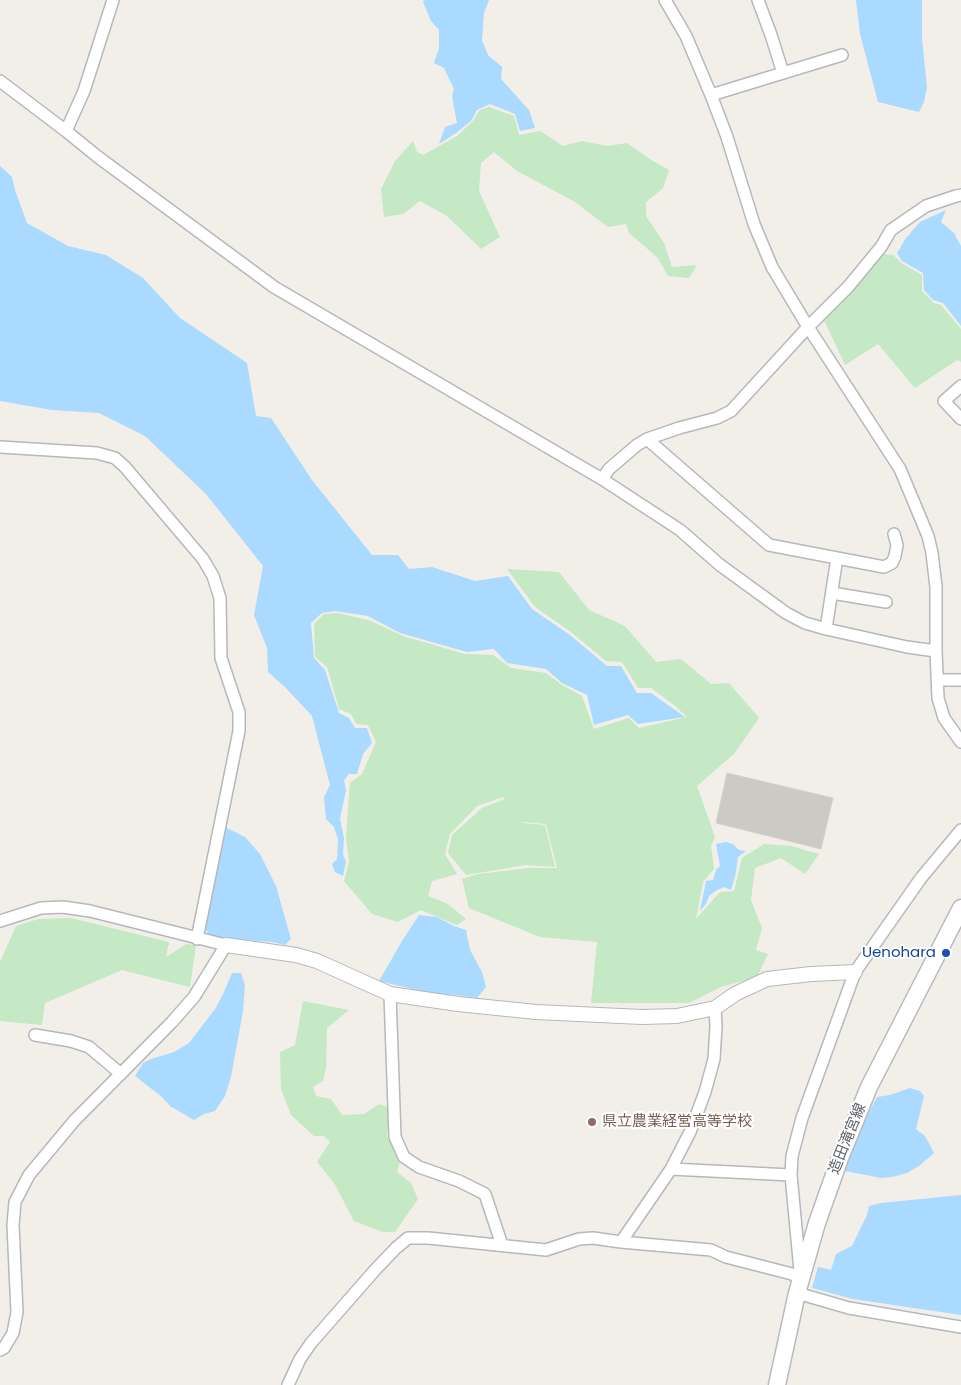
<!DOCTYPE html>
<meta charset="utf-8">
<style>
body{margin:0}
canvas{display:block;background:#f1efe8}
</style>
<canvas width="961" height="1385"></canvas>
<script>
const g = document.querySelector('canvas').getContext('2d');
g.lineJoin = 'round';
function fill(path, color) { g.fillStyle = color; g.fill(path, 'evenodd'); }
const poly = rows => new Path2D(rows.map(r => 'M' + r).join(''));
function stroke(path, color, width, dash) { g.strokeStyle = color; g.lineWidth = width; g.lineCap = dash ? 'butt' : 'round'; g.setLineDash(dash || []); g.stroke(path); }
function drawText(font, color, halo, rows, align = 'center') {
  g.font = font + ' Poppins,"Noto Sans JP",sans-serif'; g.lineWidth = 4; g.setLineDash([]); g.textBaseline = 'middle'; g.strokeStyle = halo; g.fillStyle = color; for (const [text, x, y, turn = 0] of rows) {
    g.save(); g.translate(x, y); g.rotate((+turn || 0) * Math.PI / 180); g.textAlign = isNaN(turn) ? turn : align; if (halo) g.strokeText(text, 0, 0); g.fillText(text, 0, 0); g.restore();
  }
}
const green = poly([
 [489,107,514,116,519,135,540,131,563,146,582,141,607,146,627,143,651,160,669,170,663,188,646,202,646,216,664,243,672,267,697,265,689,278,668,276,658,258,629,233,626,224,608,227,575,202,517,171,494,152,481,163,479,191,500,237,481,249,447,216,420,201,403,214,384,217,381,189,395,161,413,141,417,152,423,155,457,136,472,122,480,110],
 [883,254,893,255,903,264,922,275,922,291,934,303,941,305,961,329,961,362,957,360,915,388,878,344,845,365,824,320],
 [507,569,559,572,589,610,625,626,656,662,681,659,711,684,729,683,759,718,734,754,697,786,715,837,711,846,714,869,703,882,696,919,720,892,734,891,742,858,764,844,791,846,819,854,805,874,781,858,755,868,751,900,762,928,756,950,768,954,757,977,721,987,689,1003,591,1003,597,942,540,937,469,908,462,879,478,874,529,868,557,868,546,824,524,822,523,823,545,825,555,867,526,865,466,875,448,853,452,835,482,808,505,799,503,797,477,806,450,834,445,854,457,874,432,881,428,896,448,904,466,919,457,925,421,910,398,922,372,914,344,881,349,862,346,837,350,783,362,774,376,742,368,725,356,724,351,714,339,709,327,667,315,657,314,624,324,614,338,613,371,621,403,636,465,654,493,655,511,668,546,673,562,685,582,696,594,729,629,718,639,728,687,717,674,705,651,688,638,688,622,662,606,661,571,632,535,607],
 [71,918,169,942,166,957,186,944,196,945,190,987,122,970,45,1003,42,1025,0,1021,0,962,16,926,38,919],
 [303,1001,349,1010,327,1028,326,1068,323,1081,313,1087,316,1096,331,1099,342,1115,364,1114,379,1104,390,1108,387,1136,400,1161,397,1172,411,1183,418,1199,395,1232,383,1232,354,1221,334,1183,317,1162,330,1142,324,1136,314,1136,291,1115,281,1089,280,1052,295,1045]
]);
const water = poly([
 [424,0,489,0,484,13,482,40,488,55,502,67,501,79,529,110,535,128,520,131,515,114,490,104,477,110,471,121,456,133,439,144,445,127,457,123,452,96,454,89,444,68,434,63,439,48,439,30,431,21,423,2],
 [856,0,922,0,922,39,927,87,924,102,919,112,878,102,860,34],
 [0,166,12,177,15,190,27,223,68,246,106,255,143,278,180,318,247,363,256,416,271,418,312,480,372,555,398,555,409,569,432,567,475,581,508,576,532,609,570,635,607,666,621,666,637,693,651,693,685,717,638,724,628,715,594,725,587,695,562,683,546,669,507,663,494,649,467,652,400,633,368,616,335,611,322,613,311,623,314,658,325,670,339,713,349,718,355,728,367,728,372,743,363,754,357,774,349,774,344,780,346,790,340,819,344,838,343,854,346,862,343,876,335,872,332,864,337,859,338,839,334,827,326,819,324,797,330,785,312,716,286,688,268,672,267,648,254,615,263,566,206,494,145,436,99,413,52,410,0,401],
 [946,210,941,222,954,233,961,246,961,326,943,303,933,300,924,290,923,273,902,261,897,253,906,238,920,222],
 [225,827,245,837,260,854,276,886,291,939,285,945,272,942,228,939,209,935,204,926,215,871,221,851],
 [726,842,733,844,739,850,746,851,738,857,735,877,731,890,724,887,717,890,709,896,706,904,700,911,706,881,713,880,716,870,720,866,716,844],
 [419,915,437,917,454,926,466,930,470,950,482,972,486,987,477,998,457,995,429,993,379,981,402,941],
 [232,973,241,973,245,985,243,1011,231,1077,225,1096,215,1111,204,1114,194,1120,170,1106,162,1097,135,1076,143,1063,151,1059,174,1052,189,1043,215,1009,223,994],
 [910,1088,920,1091,924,1096,916,1129,925,1136,934,1153,919,1166,907,1173,892,1177,881,1178,845,1171,865,1119,877,1097,890,1095],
 [961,1195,961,1315,853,1299,812,1288,818,1267,831,1270,836,1254,852,1246,867,1215,869,1206,881,1203]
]);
const building = poly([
 [727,773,833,798,821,849,716,823,727,773]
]);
const minor = poly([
 [665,0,686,36,711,95,727,137,754,224,772,267,808,327,900,469,928,536,932,553,936,587,936,651,938,698,944,718,961,742],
 [758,0,771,35,783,73],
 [0,81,66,131,98,157,274,287,602,479,680,530,720,565,786,613,805,623,826,629,907,647,936,651],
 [711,95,842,55],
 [66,131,84,91,113,0],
 [961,386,944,401,961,419],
 [647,439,769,545,884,567,892,563,895,556,897,545,894,534],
 [0,447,97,453,115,458,125,467,203,559,213,576,220,598,221,658,239,712,239,731,197,939],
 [602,479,609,469,637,445,647,439,679,428,717,418,731,411,808,327,848,287,881,247,891,230,926,206,956,196,961,195],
 [832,593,886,602],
 [826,629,836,564],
 [938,680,961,680],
 [0,921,41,908,63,907,90,911,226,945,194,997,172,1022,74,1121,29,1175,15,1202,13,1225,17,1312,13,1333,4,1348,0,1350],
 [390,994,395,1137,404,1157,419,1167,459,1181,485,1194,502,1245],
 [35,1035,71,1041,89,1047,121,1074],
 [671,1169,791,1175],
 [621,1242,671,1169,690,1132,705,1092,714,1059,716,1026,715,1008],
 [800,1271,791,1175,792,1156,802,1118,855,972,921,878,961,830],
 [797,1293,849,1308,961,1327],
 [288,1385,300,1359,311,1343,375,1270,396,1248,408,1238,428,1238,546,1250,579,1239,593,1238,621,1242,711,1250,726,1257,792,1274,801,1280]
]);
const tertiary = poly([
 [226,945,296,955,317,961,390,994,458,1004,536,1012,642,1017,677,1016,715,1008,735,994,767,979,811,974,855,972]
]);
const secondary = poly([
 [777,1385,797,1293,817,1223,840,1158,869,1087,961,908]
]);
const markers = [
 [946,953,5,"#1a4fb4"],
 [592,1122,5,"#8d6e63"]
];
const transitNames = [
 ["Uenohara",936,953]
];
const educationNames = [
 ["県立農業経営高等学校",602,1122]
];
const streetNames = [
 ["造田滝宮線",848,1139,-68]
];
fill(green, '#c5e8c5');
fill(water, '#aadaff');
fill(building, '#cccac5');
stroke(building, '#d6d1c6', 1);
stroke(minor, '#b5b8bc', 14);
stroke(tertiary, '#b5b8bc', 16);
stroke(secondary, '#b6babf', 19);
stroke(minor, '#fff', 11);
stroke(tertiary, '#fff', 14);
stroke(secondary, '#fff', 16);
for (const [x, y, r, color] of markers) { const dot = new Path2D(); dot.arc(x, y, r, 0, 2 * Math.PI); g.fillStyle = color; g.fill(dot); stroke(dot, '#fff', 2); }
drawText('15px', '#164399', '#fff', transitNames, 'right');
drawText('15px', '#785e54', '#fff', educationNames, 'left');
drawText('15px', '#5f6368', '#fff', streetNames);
</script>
